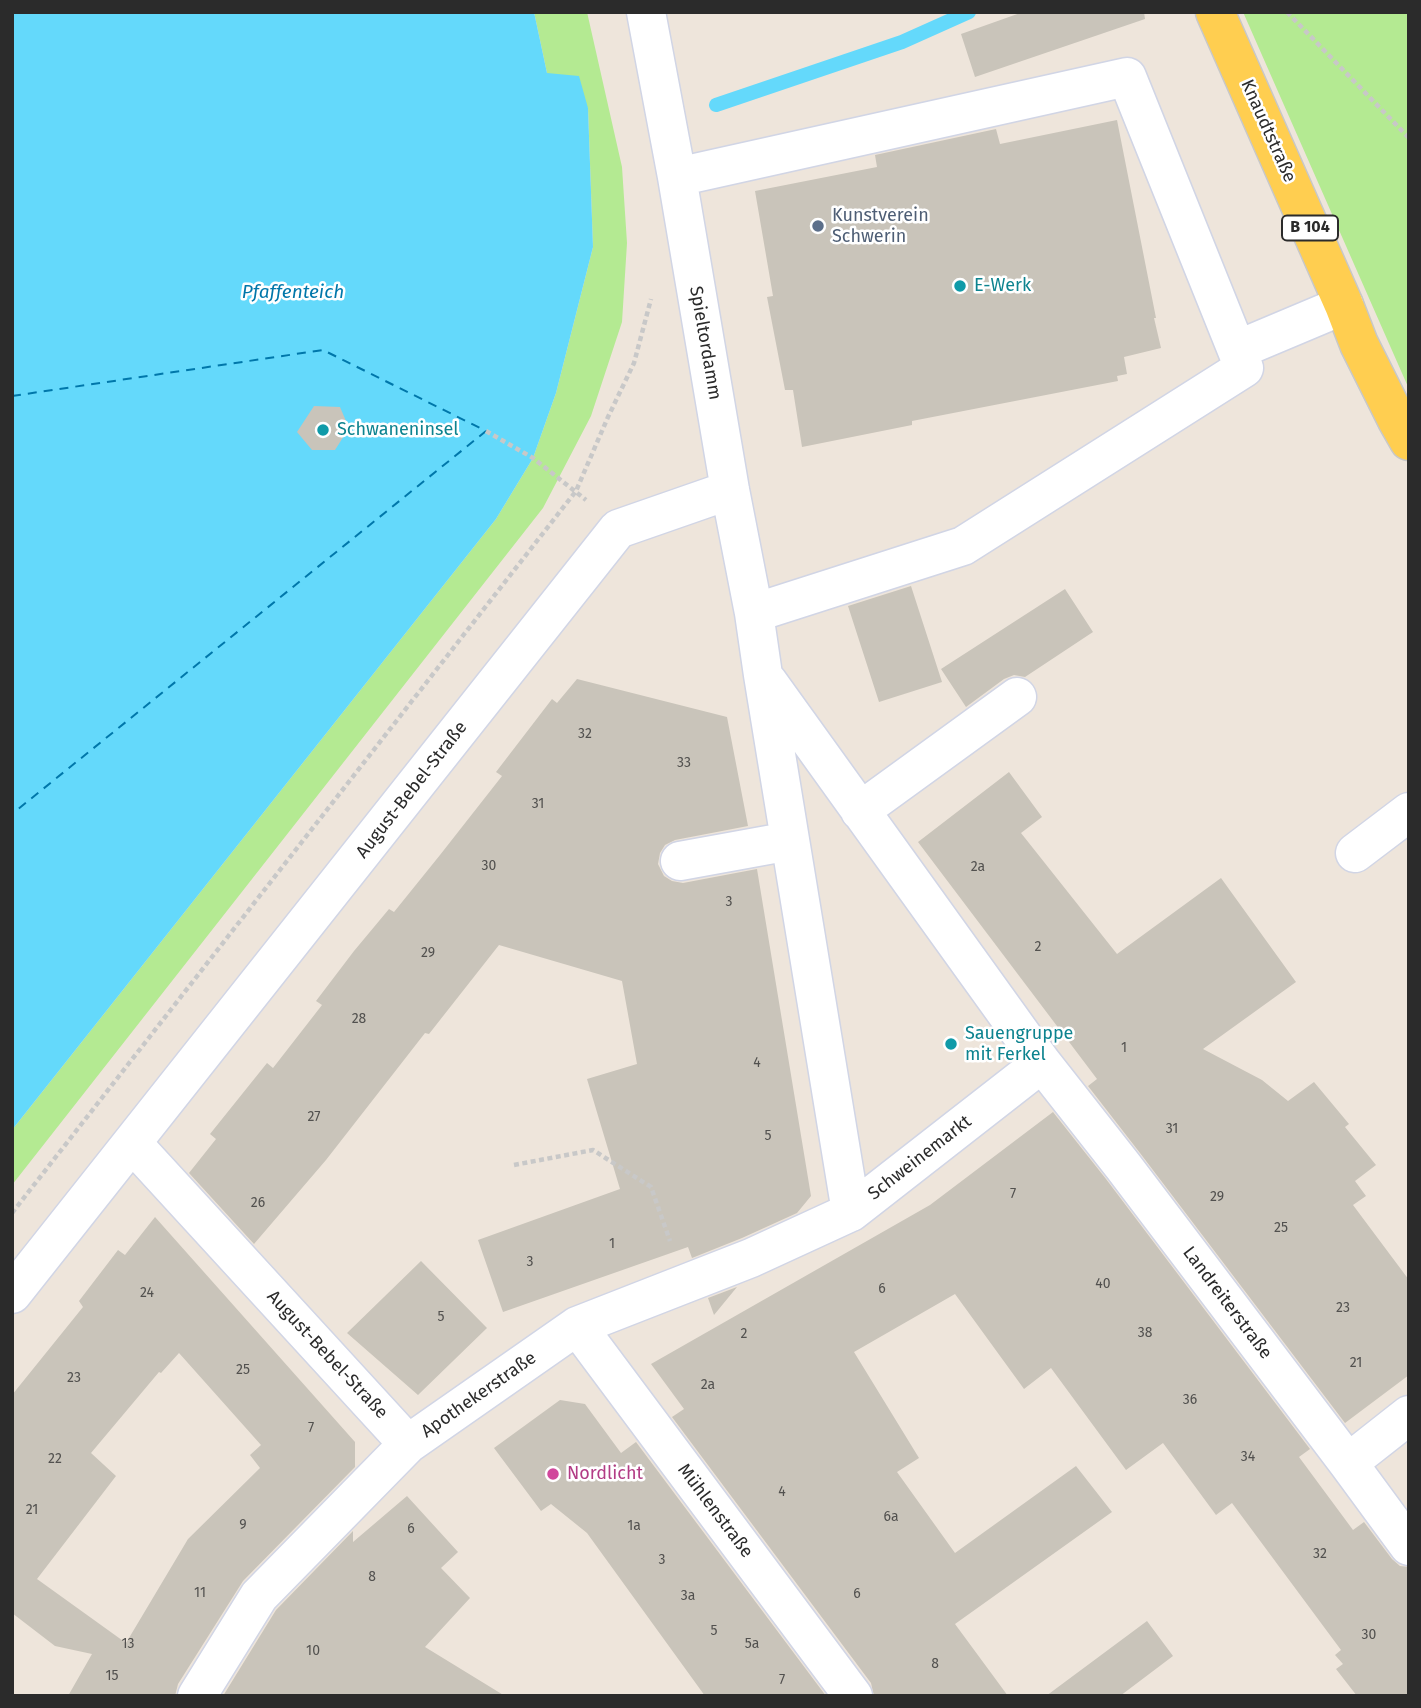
<!DOCTYPE html>
<meta charset="utf-8">
<style>
body{margin:0}
#map{position:relative;width:1421px;height:1708px;overflow:hidden;background:#eee5db;font-family:"Fira Sans",sans-serif}
canvas{display:block}
.frame{position:absolute;inset:0;border:14px solid #2b2b2b;pointer-events:none}
</style>
<div id="map">
<canvas width="1421" height="1708"></canvas>
<div class="frame"></div>
</div>
<script>
const g = document.querySelector('canvas').getContext('2d');
g.lineJoin = 'round';
function fill(path, color) { g.fillStyle = color; g.fill(path, 'evenodd'); }
const poly = rows => new Path2D(rows.map(r => 'M' + r).join(''));
function stroke(path, color, width, dash) { g.strokeStyle = color; g.lineWidth = width; g.lineCap = dash ? 'butt' : 'round'; g.setLineDash(dash || []); g.stroke(path); }
function drawText(font, color, halo, rows, align = 'center') {
  g.font = font + ' "Fira Sans",sans-serif'; g.lineWidth = 5; g.setLineDash([]); g.textBaseline = 'middle'; g.strokeStyle = halo; g.fillStyle = color; for (const [text, x, y, turn = 0] of rows) {
    g.save(); g.translate(x, y); g.rotate((+turn || 0) * Math.PI / 180); g.textAlign = isNaN(turn) ? turn : align; if (halo) g.strokeText(text, 0, 0); g.fillText(text, 0, 0); g.restore();
  }
}
const green = poly([
 [534,12,587,12,622,167,627,243,622,322,591,416,543,508,12,1185,12,1130,496,519,533,458,556,393,593,247,588,108,547,73],
 [1243,12,1409,12,1409,389]
]);
const water = poly([
 [12,12,534,12,547,73,579,76,588,108,593,247,556,393,533,458,496,519,12,1130]
]);
const stream = poly([
 [716,105,902,42,969,12]
]);
const ferry = poly([
 [12,396,323,350,486,431,12,814]
]);
const building = poly([
 [1023,12,1144,12,1145,19,975,77,961,34],
 [1117,120,1156,318,1154,318,1161,348,1124,357,1127,374,1117,376,1118,381,912,421,912,425,802,447,793,390,785,390,767,297,773,296,755,191,877,167,875,155,996,129,1000,144],
 [314,406,340,407,349,428,335,450,312,450,297,432],
 [911,586,942,682,879,702,848,606],
 [1065,589,1093,632,1025,677,1014,675,1004,679,966,707,941,669],
 [577,679,727,717,748,826,675,840,665,845,660,853,658,864,664,876,672,881,683,883,757,869,811,1196,797,1213,742,1238,692,1258,688,1247,503,1312,478,1240,620,1189,587,1079,637,1064,622,981,499,945,429,1034,425,1033,326,1160,254,1244,189,1173,216,1139,210,1134,267,1063,273,1068,322,1005,316,1001,354,951,389,909,394,912,440,855,502,776,496,772,552,699,557,703],
 [1009,772,1042,817,1021,833,1117,954,1221,878,1296,982,1203,1049,1262,1080,1288,1101,1314,1082,1349,1124,1345,1127,1376,1165,1355,1181,1366,1196,1353,1205,1409,1280,1409,1375,1345,1423,1140,1153,1088,1086,1097,1079,918,842],
 [1053,1112,1106,1179,1310,1449,1299,1457,1353,1530,1364,1522,1392,1559,1400,1566,1409,1567,1409,1696,1357,1696,1336,1669,1343,1664,1335,1655,1341,1650,1232,1503,1216,1515,1163,1443,1126,1470,1051,1368,1024,1389,955,1294,854,1352,919,1458,897,1472,955,1553,1076,1466,1112,1512,955,1624,1008,1696,874,1696,871,1683,672,1417,684,1409,651,1364,930,1205],
 [155,1217,355,1442,355,1467,243,1581,178,1684,175,1696,68,1696,92,1654,55,1646,12,1613,12,1395,83,1307,79,1301,118,1250,125,1255],
 [179,1353,261,1445,250,1455,260,1468,188,1539,126,1643,37,1579,116,1476,91,1453,159,1372,161,1373],
 [421,1261,487,1328,418,1395,347,1333],
 [737,1287,714,1315,708,1298],
 [560,1400,585,1404,621,1453,636,1442,826,1696,705,1696,587,1533,551,1504,541,1511,494,1448],
 [407,1496,458,1552,441,1568,470,1598,425,1647,505,1696,223,1696,276,1610,353,1531,353,1542],
 [1147,1621,1173,1656,1120,1696,1046,1696]
]);
const path = poly([
 [1287,12,1409,138],
 [486,431,533,458,586,500],
 [514,1165,593,1150,651,1187,670,1241],
 [12,1213,576,491,608,417,634,363,651,299]
]);
const minor = poly([
 [646,12,677,177,730,490,754,613,763,675,851,1212],
 [677,177,1127,77,1244,368,963,546,754,613],
 [1237,350,1344,305],
 [768,682,1042,1063,1123,1166,1348,1463,1409,1546],
 [860,811,1017,697],
 [1355,853,1409,812],
 [680,861,790,841],
 [132,1143,408,1444],
 [12,1294,618,529,730,490],
 [577,1326,853,1696],
 [1348,1463,1409,1415],
 [197,1696,259,1596,408,1444,577,1326,751,1258,851,1212,1042,1063]
]);
const major = poly([
 [1215,12,1344,305,1359,344,1397,420,1409,441]
]);
const markers = [
 [818,226,7,"#5c6f8a"],
 [960,286,7,"#0f9aa8"],
 [323,430,7,"#0f9aa8"],
 [951,1044,7,"#0f9aa8"],
 [553,1474,7,"#d1479c"]
];
const numberNames = [
 ["32",585,734],
 ["33",684,763],
 ["31",538,804],
 ["30",489,866],
 ["2a",978,867],
 ["3",729,902],
 ["2",1038,947],
 ["29",428,953],
 ["28",359,1019],
 ["1",1124,1048],
 ["4",757,1063],
 ["27",314,1117],
 ["31",1172,1129],
 ["5",768,1136],
 ["7",1013,1194],
 ["29",1217,1197],
 ["26",258,1203],
 ["25",1281,1228],
 ["1",612,1244],
 ["3",530,1262],
 ["40",1103,1284],
 ["6",882,1289],
 ["24",147,1293],
 ["23",1343,1308],
 ["5",441,1317],
 ["38",1145,1333],
 ["2",744,1334],
 ["21",1356,1363],
 ["25",243,1370],
 ["23",74,1378],
 ["2a",708,1385],
 ["36",1190,1400],
 ["7",311,1428],
 ["34",1248,1457],
 ["22",55,1459],
 ["4",782,1492],
 ["21",32,1510],
 ["6a",891,1517],
 ["9",243,1525],
 ["1a",634,1526],
 ["6",411,1529],
 ["32",1320,1554],
 ["3",662,1560],
 ["8",372,1577],
 ["11",200,1593],
 ["6",857,1594],
 ["3a",688,1596],
 ["5",714,1631],
 ["30",1369,1635],
 ["13",128,1644],
 ["5a",752,1644],
 ["10",313,1651],
 ["8",935,1664],
 ["15",112,1676],
 ["7",782,1680]
];
const shields = [
 [1310,228,56]
];
const shieldNames = [
 ["B 104",1310,228]
];
const streetNames = [
 ["Knaudtstraße",1268,131,66],
 ["Spieltordamm",705,343,80],
 ["August-Bebel-Straße",412,790,-52],
 ["Schweinemarkt",920,1158,-38],
 ["Landreiterstraße",1227,1303,53],
 ["August-Bebel-Straße",327,1355,47],
 ["Apothekerstraße",479,1395,-35],
 ["Mühlenstraße",715,1511,53]
];
const serviceNames = [
 ["Kunstverein",832,216],
 ["Schwerin",832,237]
];
const cultureNames = [
 ["E-Werk",974,286],
 ["Schwaneninsel",337,430],
 ["Sauengruppe",965,1034],
 ["mit Ferkel",965,1055]
];
const hotelNames = [
 ["Nordlicht",567,1474]
];
const waterNames = [
 ["Pfaffenteich",293,293]
];
fill(green, '#b4ea92');
fill(water, '#64d9fb');
stroke(stream, '#64d9fb', 14);
stroke(ferry, '#07a', 2, [9, 7]);
fill(building, '#c9c4ba');
stroke(minor, '#d1d5e5', 41);
stroke(major, '#c8c8c8', 41);
stroke(path, '#c8c8c8', 4.5, [5, 3.5]);
stroke(minor, '#fff', 38);
stroke(major, '#ffce50', 38);
for (const [x, y, r, color] of markers) { const dot = new Path2D(); dot.arc(x, y, r, 0, 2 * Math.PI); g.fillStyle = color; g.fill(dot); stroke(dot, '#fff', 2.5); }
drawText('14px', '#52514f', null, numberNames);
for (const [x, y, w] of shields) { const box = new Path2D(); box.roundRect(x - w / 2, y - 12.5, w, 25, 5); g.fillStyle = '#fff'; g.fill(box); stroke(box, '#2b2b2b', 2); }
drawText('bold 16px', '#2b2b2b', null, shieldNames);
drawText('18px', '#2b2b2b', '#fff', streetNames);
drawText('18px', '#4e5e75', '#fff', serviceNames, 'left');
drawText('18px', '#0d838f', '#fff', cultureNames, 'left');
drawText('18px', '#b23c85', '#fff', hotelNames, 'left');
drawText('italic 19px', '#07a', '#fff', waterNames);
</script>
